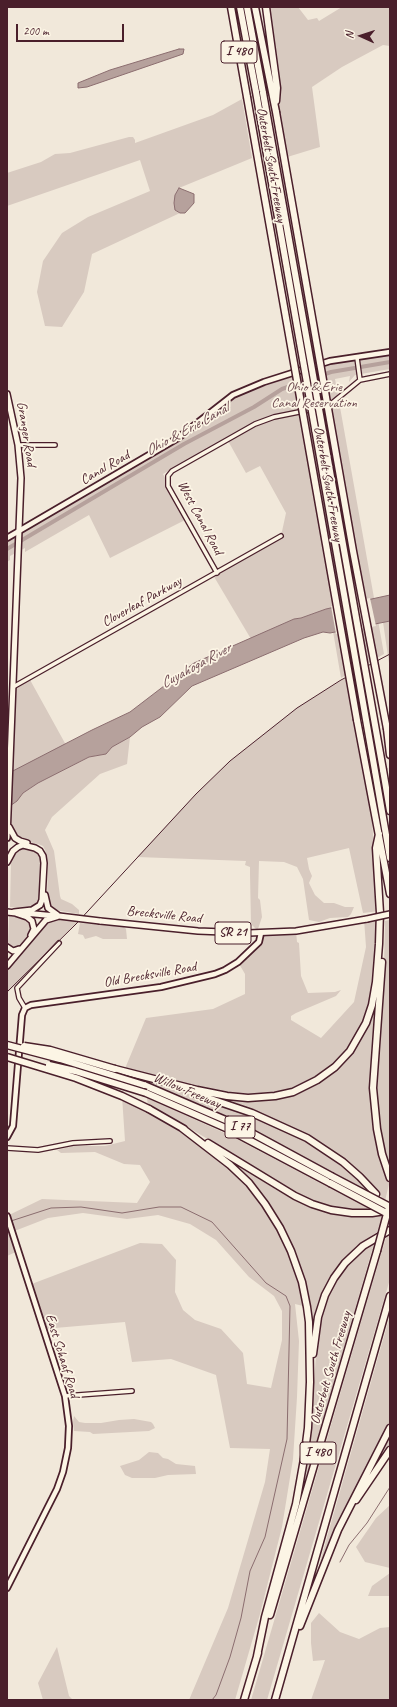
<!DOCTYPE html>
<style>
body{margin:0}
#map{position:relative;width:397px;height:1707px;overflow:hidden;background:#f1e8da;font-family:Caveat,sans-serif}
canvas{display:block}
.frame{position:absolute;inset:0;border:8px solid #4a1f2b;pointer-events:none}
.north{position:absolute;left:341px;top:16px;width:40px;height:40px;-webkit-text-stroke:3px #fcf5e5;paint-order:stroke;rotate:273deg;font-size:11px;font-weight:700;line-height:16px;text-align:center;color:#4a1f2b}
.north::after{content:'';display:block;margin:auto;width:14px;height:18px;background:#4a1f2b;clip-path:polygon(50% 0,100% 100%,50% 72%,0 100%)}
.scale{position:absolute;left:16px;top:24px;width:108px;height:18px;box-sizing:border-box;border:2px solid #4a1f2b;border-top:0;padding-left:5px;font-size:12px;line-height:14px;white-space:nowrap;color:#4a1f2b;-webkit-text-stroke:3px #fcf5e5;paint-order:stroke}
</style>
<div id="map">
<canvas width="397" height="1707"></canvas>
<div class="frame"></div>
<div class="north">N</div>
<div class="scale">200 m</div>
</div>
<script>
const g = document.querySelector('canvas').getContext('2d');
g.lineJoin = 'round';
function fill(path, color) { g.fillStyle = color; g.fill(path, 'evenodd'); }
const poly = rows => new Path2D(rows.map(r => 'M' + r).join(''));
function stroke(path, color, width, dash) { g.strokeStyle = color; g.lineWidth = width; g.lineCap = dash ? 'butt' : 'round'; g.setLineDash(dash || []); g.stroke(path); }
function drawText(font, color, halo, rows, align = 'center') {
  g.font = font + ' Caveat,sans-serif'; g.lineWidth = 3.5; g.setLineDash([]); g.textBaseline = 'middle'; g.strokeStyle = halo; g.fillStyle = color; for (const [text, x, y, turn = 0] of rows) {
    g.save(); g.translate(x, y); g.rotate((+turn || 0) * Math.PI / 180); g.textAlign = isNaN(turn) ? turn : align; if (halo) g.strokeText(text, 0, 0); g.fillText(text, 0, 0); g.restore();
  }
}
const green = poly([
 [266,7,298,7,308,20,317,18,319,21,342,7,390,7,390,46,383,45,342,67,312,87,320,147,284,158,276,112],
 [242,99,252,158,179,188,175,195,175,210,180,213,92,254,84,292,62,327,45,326,37,292,43,261,62,233,88,217,150,191,140,160,7,206,7,173,41,162,55,154,70,153,129,137,133,137,135,140,135,143,213,115],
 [390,354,390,369,355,375,349,382,350,376,335,379,384,654,341,678,329,608,301,618,294,619,251,639,213,575,281,536,286,513,260,466,246,473,227,439,235,433,163,474,187,519,110,558,89,515,25,552,25,548,10,556,10,560,7,562,7,541,145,460,187,434,225,400,322,366],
 [390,621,390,670,383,622],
 [350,675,370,801,380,911,363,913,349,848,307,858,309,869,312,876,309,883,315,895,324,903,334,903,345,907,354,907,351,914,348,917,330,918,319,922,309,920,303,879,297,867,284,862,259,861,258,898,260,900,262,917,258,929,256,929,251,924,250,874,250,867,245,865,246,861,137,857,196,794,230,761,297,708],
 [29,678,66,745,10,773,13,687],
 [130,737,127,764,100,774,52,817,45,830,54,851,60,896,61,899,72,904,79,910,79,914,55,910,48,903,47,898,48,865,45,850,43,846,38,844,20,841,10,830,7,808,17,801,23,793,38,783,89,757,106,754,112,747],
 [25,847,38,852,42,859,42,894,38,903,32,907,26,909,10,907,11,860,16,851],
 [381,915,379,944,366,1023,335,1067,293,1092,236,1097,124,1071,146,1018,213,1009,245,994,245,974,238,962,259,942,261,933,296,931,297,942,299,943,301,976,308,993,335,992,341,990,336,996,296,1013,291,1016,291,1020,321,1038,354,1002,366,947,364,919],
 [9,916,27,919,31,926,29,934,16,949,12,948,8,944],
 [59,916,80,919,7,993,7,966,46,920],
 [389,920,390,927,390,1171,379,1125,376,1075,384,965,385,921],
 [80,923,124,927,126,929,127,939,103,939,96,936,85,939,83,935,78,934],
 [373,1012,375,1014,371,1080,372,1121,376,1145,389,1184,385,1201,369,1181,350,1165,318,1142,258,1112,223,1099,257,1101,276,1099,292,1095,313,1086,329,1076,350,1056,363,1035],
 [144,1080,245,1112,296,1135,341,1162,365,1184,372,1193,233,1120,173,1093,145,1082],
 [122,1096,167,1118,249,1183,286,1239,307,1307,295,1304,299,1341,297,1397,293,1459,282,1527,260,1614,235,1700,189,1700,228,1608,265,1482,270,1449,230,1448,216,1375,171,1359,132,1362,125,1322,43,1329,29,1285,140,1243,162,1244,176,1260,175,1292,183,1310,195,1320,221,1329,243,1353,247,1384,271,1388,282,1340,282,1311,274,1296,249,1277,216,1240,190,1224,158,1215,127,1219,83,1213,48,1218,12,1232,18,1251,7,1256,7,1216,42,1199,137,1203,150,1182,140,1165,124,1164,95,1152,61,1153,57,1150,73,1146,105,1146,125,1141],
 [147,1098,229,1135,371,1210,343,1209,328,1206,305,1197,174,1119,148,1106],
 [237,1166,287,1196,318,1210,336,1215,352,1217,382,1216,377,1232,356,1246,338,1266,330,1278,318,1302,311,1330,293,1250,236,1168],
 [390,1233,390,1279,267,1700,251,1700,364,1312,387,1234],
 [375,1240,305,1482,304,1482,310,1436,317,1342,324,1304,331,1287,343,1270,357,1254],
 [390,1315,390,1424,344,1512,320,1562],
 [74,1416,79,1422,85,1423,101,1423,119,1420,134,1419,151,1422,153,1424,155,1428,149,1431,93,1434,90,1432,74,1431,73,1422],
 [390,1435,390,1446,377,1460],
 [149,1452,158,1453,163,1458,168,1459,176,1464,195,1466,196,1474,168,1475,155,1478,132,1478,125,1475,120,1466,139,1460],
 [390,1505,390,1568,365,1562,356,1547,376,1518],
 [390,1573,390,1596,368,1596,372,1586],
 [319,1613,340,1632,359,1639,380,1628,390,1627,390,1700,311,1700,325,1660,313,1661,311,1643,311,1623],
 [57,1647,69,1696,73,1700,43,1700,38,1683]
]);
const water = poly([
 [179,49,184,49,183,54,87,87,78,88,78,83,110,70,179,49],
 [179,188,194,194,194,203,185,213,180,213,175,210,174,203,175,195,179,188],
 [390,595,390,621,330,633,323,632,304,638,192,686,160,717,142,727,130,737,112,747,106,754,89,757,38,783,23,793,17,801,7,808,7,774,92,730,130,712,194,663,294,619,301,618,326,609,390,595]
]);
const pier = poly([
 [370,598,376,626,336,634,331,606]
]);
const stream = poly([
 [11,1221,51,1208,81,1207,122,1213,159,1207,181,1207,212,1222,266,1283,286,1296,290,1306,287,1439,265,1537,250,1571,241,1618,230,1657,216,1695,212,1700],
 [340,1562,349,1545,367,1523,390,1487]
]);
const canal = poly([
 [7,549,184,444,254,407,282,389,331,372,390,362]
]);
const street = poly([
 [357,358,360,380],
 [18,445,55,445],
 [217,573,168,486,168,476,172,471,255,424,274,417,324,407,332,403,360,380,390,374],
 [13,687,281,536],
 [25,1008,19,998,17,988,59,943],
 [7,1148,38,1150,73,1143,110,1141],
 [65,1396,132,1391]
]);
const secondary = poly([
 [7,538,178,438,233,395,264,382,330,361,390,352],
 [7,1137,13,1126,22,1015,25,1008,31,1005,161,987,215,974,225,970,238,962,259,942,261,933],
 [7,1216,65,1396,69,1426,68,1448,63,1472,57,1489,7,1588]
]);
const primary = poly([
 [7,394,18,445,21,478,7,838],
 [9,827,15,838,20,841,27,843],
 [7,862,13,851,18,847,23,845,35,848,40,851,43,856,44,863,42,900,40,905,32,910,14,912],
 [45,895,48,908,59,916],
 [7,912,16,913],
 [15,913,27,917,32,921,34,929,31,935],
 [24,913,56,916],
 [100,921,198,931,249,933,296,931,367,919],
 [7,947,13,951,19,949],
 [7,966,46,920,59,916]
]);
const highway = poly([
 [231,7,247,97],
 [240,7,256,92],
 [247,7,263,93],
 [255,7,276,112],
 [266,7,277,88,276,101],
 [357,720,390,894],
 [387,729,390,755],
 [383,770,390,811],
 [375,771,390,858],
 [379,834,376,848,380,913],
 [382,962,373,1088,377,1129,382,1154,390,1178],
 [115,1069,197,1090,227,1096,248,1098,275,1096,293,1092,317,1080,335,1067,350,1051,366,1023,372,1005,376,982,379,944,380,911],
 [144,1085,237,1125,331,1176],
 [146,1093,228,1129,330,1183],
 [196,1094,252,1113,307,1138,343,1162,360,1177,376,1194],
 [149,1109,184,1129],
 [182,1128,230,1165,249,1183,265,1204,280,1228,291,1251,302,1282,307,1307,309,1322,310,1382,308,1428,304,1459,296,1504,265,1617,257,1656],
 [208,1143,295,1196,312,1204,331,1210,352,1213,372,1213,385,1211],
 [313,1354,318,1317,325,1295,334,1278,345,1263,363,1246,390,1230],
 [356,1500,390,1450],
 [270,1615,377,1251],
 [300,1626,338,1530,390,1428],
 [244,1700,258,1653],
 [275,1700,390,1296]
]);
const rail = poly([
 [7,992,76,924,196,794,230,761,297,708,341,680,390,654]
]);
const primaryBridge = poly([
 [59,916,100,921],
 [367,919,390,914]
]);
const highwayBridge = poly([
 [256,92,375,771],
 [263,93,383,770],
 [247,97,357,720],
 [276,112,353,551,387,729],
 [7,1045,60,1059,144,1085],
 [24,1046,50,1050,115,1069],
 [7,1057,76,1078,122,1096,149,1109],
 [49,1065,75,1071,146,1093],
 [331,1176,390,1207],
 [330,1183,390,1215],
 [377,1251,388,1210]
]);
const shields = [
 [239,52,36],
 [233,933,36],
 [240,1127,30],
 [318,1453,36]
];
const shieldNames = [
 ["I 480",239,52],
 ["SR 21",233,933],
 ["I 77",240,1127],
 ["I 480",318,1453]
];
const streetNames = [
 ["Outerbelt South Freeway",271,165,80],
 ["Granger Road",26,434,81],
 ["Canal Road",105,468,-30],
 ["Outerbelt South Freeway",328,484,80],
 ["West Canal Road",200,518,62],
 ["Cloverleaf Parkway",142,602,-29],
 ["Brecksville Road",164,915,6],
 ["Old Brecksville Road",150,975,-10],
 ["Willow Freeway",187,1091,23],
 ["East Schaaf Road",62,1356,73],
 ["Outerbelt South Freeway",331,1368,-74]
];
const parkNames = [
 ["Ohio & Erie",314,387],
 ["Canal Reservation",314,403]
];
const waterNames = [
 ["Ohio & Erie Canal",187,430,-29],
 ["Cuyahoga River",196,666,-29]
];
fill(green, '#d8cac0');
fill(water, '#b6a19c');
stroke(water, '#8b6d6f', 1);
fill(pier, '#f1e8da');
stroke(stream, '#8b6d6f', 1);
stroke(canal, '#b6a19c', 4);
stroke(street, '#4a1f2b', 6);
stroke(secondary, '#4a1f2b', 8);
stroke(primary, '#4a1f2b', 8);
stroke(highway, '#4a1f2b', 9);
stroke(street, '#fcf5e5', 3.5);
stroke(secondary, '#fcf5e5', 4.5);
stroke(primary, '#fcf5e5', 5);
stroke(highway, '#fcf5e5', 6);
stroke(rail, '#4a1f2b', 1);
stroke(primaryBridge, '#4a1f2b', 8, []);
stroke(highwayBridge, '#4a1f2b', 9, []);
stroke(primaryBridge, '#fcf5e5', 5);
stroke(highwayBridge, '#fcf5e5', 6);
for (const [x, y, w] of shields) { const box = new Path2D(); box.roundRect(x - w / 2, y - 11, w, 22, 3); g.fillStyle = '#fcf5e5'; g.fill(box); stroke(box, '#4a1f2b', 1); }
drawText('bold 13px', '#4a1f2b', null, shieldNames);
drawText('14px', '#4a1f2b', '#fcf5e5', streetNames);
drawText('14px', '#6e4a50', '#fcf5e5', parkNames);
drawText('italic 15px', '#704c53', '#fcf5e5', waterNames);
</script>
